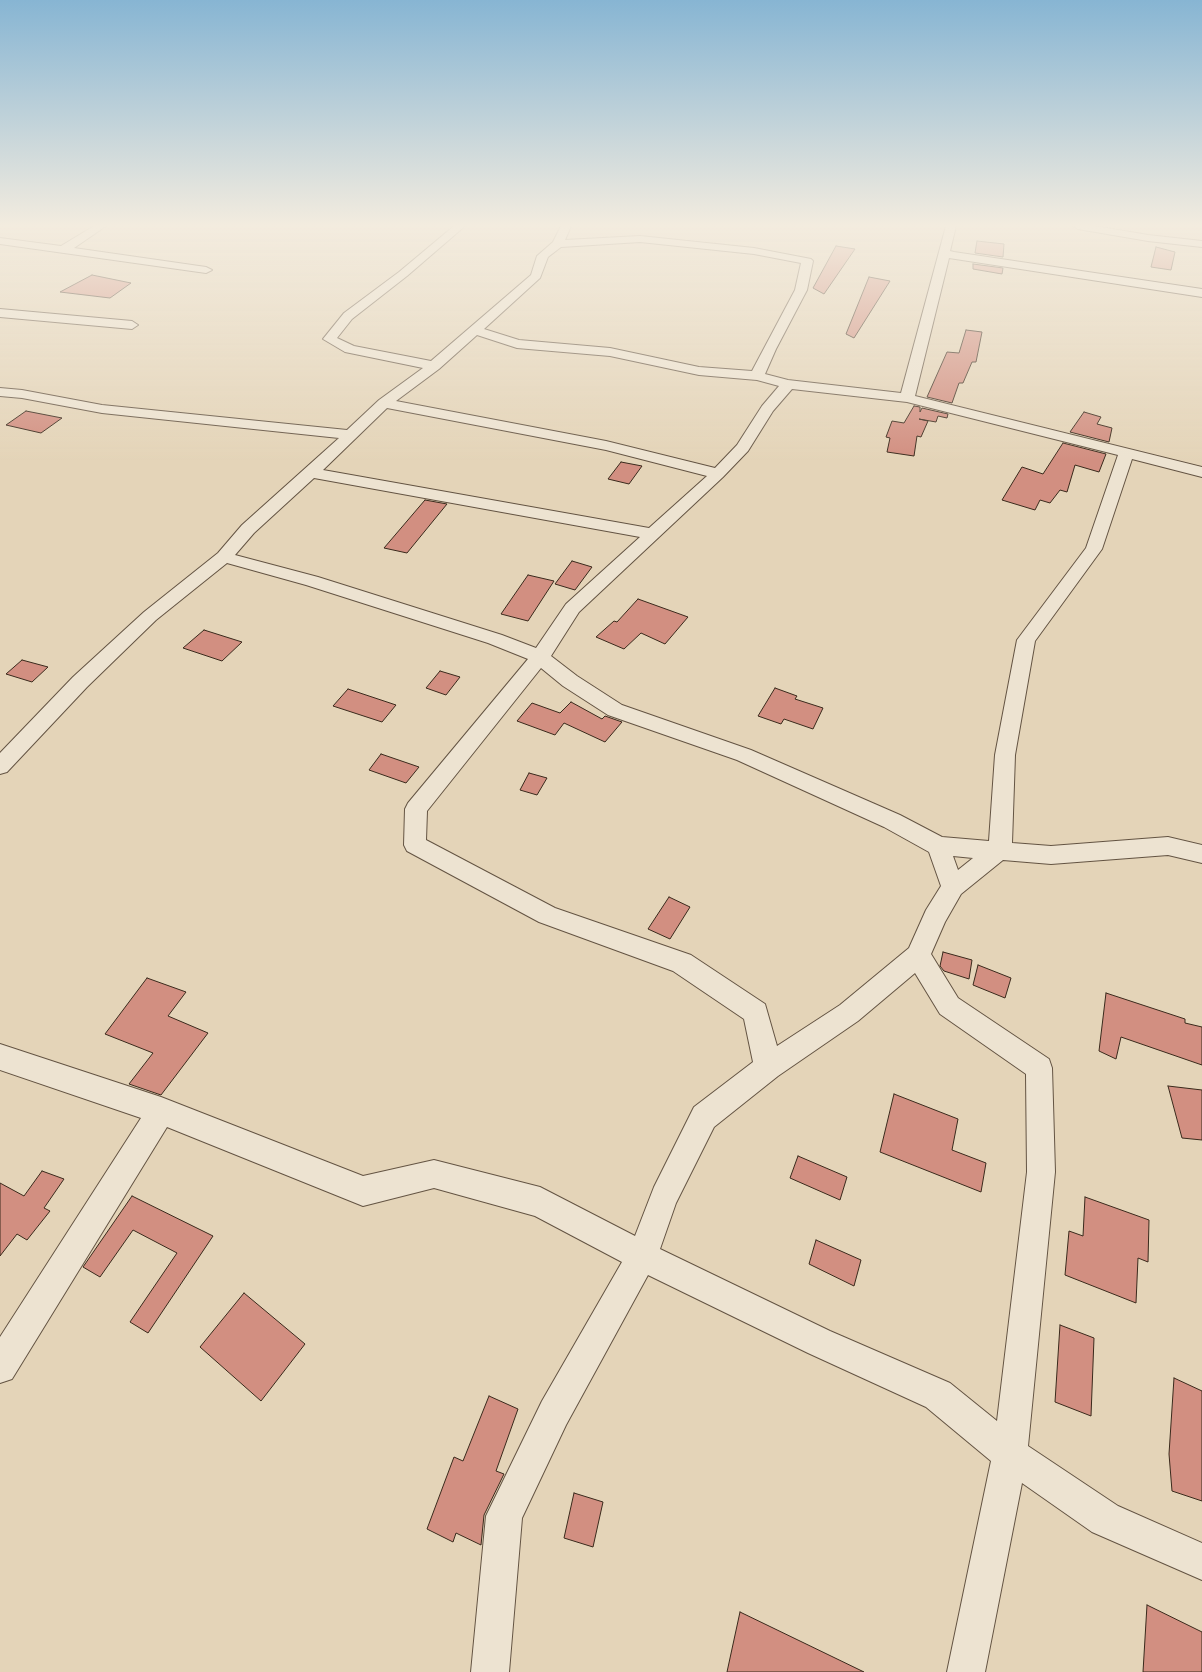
<!DOCTYPE html>
<style>
body{margin:0}
canvas{display:block;background:#e4d4b8}
</style>
<canvas width="1202" height="1672"></canvas>
<script>
const g = document.querySelector('canvas').getContext('2d');
g.lineJoin = 'round';
function fill(path, color) { g.fillStyle = color; g.fill(path, 'evenodd'); }
const poly = rows => new Path2D(rows.map(r => 'M' + r).join(''));
function stroke(path, color, width, dash) { g.strokeStyle = color; g.lineWidth = width; g.lineCap = dash ? 'butt' : 'round'; g.setLineDash(dash || []); g.stroke(path); }
const building = poly([
 [977,241,1004,244,1003,257,975,253,977,241],
 [836,246,855,249,824,294,813,288,836,246],
 [1156,247,1175,252,1171,270,1151,267,1156,247],
 [973,264,1003,268,1002,274,973,269,973,264],
 [92,275,131,283,110,298,60,292,92,275],
 [869,277,890,281,854,338,846,334,869,277],
 [966,330,982,332,976,362,972,362,963,383,959,383,952,403,927,397,947,352,959,353,966,330],
 [914,406,920,407,920,412,922,408,948,414,947,418,938,416,936,422,919,419,928,421,921,437,917,436,914,456,887,452,890,438,886,437,892,421,904,423,914,406],
 [26,411,62,418,41,433,6,425,26,411],
 [1084,412,1101,417,1097,424,1112,428,1109,442,1070,432,1084,412],
 [1063,443,1106,454,1099,472,1075,465,1067,492,1060,490,1050,503,1040,500,1035,510,1002,500,1022,467,1043,474,1063,443],
 [621,462,642,466,629,484,608,479,621,462],
 [425,500,447,504,407,553,384,548,425,500],
 [572,561,592,567,575,590,555,584,572,561],
 [528,575,554,581,528,621,501,614,528,575],
 [638,599,688,617,665,644,641,633,624,649,596,637,614,621,617,622,638,599],
 [204,630,242,642,222,661,183,648,204,630],
 [22,660,48,667,32,682,6,674,22,660],
 [440,671,460,677,446,695,426,688,440,671],
 [775,688,797,696,795,699,823,708,813,729,784,719,781,724,758,716,775,688],
 [348,689,396,705,382,722,333,706,348,689],
 [571,702,602,719,605,716,622,722,605,742,564,723,555,735,517,721,532,703,560,713,571,702],
 [381,754,419,767,406,783,369,770,381,754],
 [529,773,547,778,537,795,520,790,529,773],
 [669,897,690,907,670,939,648,929,669,897],
 [943,952,972,960,969,979,944,971,940,966,943,952],
 [978,965,1011,978,1005,998,973,985,978,965],
 [147,978,186,992,168,1016,208,1033,161,1095,129,1084,153,1053,105,1034,147,978],
 [1106,993,1185,1019,1185,1023,1202,1027,1202,1065,1121,1037,1116,1059,1099,1051,1106,993],
 [1168,1086,1202,1090,1202,1140,1182,1138,1168,1086],
 [894,1094,958,1119,952,1150,986,1163,981,1192,880,1152,894,1094],
 [798,1156,847,1177,840,1200,790,1178,798,1156],
 [42,1171,64,1179,44,1208,50,1211,27,1240,17,1234,0,1256,0,1183,24,1196,42,1171],
 [132,1196,213,1236,148,1333,130,1322,177,1253,133,1230,100,1277,83,1267,132,1196],
 [1085,1197,1149,1220,1148,1262,1138,1258,1136,1303,1065,1275,1069,1231,1083,1236,1085,1197],
 [816,1240,861,1260,854,1286,809,1264,816,1240],
 [244,1293,305,1344,261,1401,200,1347,244,1293],
 [1060,1325,1094,1338,1091,1416,1055,1402,1060,1325],
 [1174,1378,1202,1391,1202,1501,1172,1491,1169,1454,1174,1378],
 [489,1396,518,1409,496,1471,504,1474,484,1515,481,1545,456,1533,453,1542,427,1529,454,1457,463,1461,489,1396],
 [574,1493,603,1502,593,1547,564,1538,574,1493],
 [1147,1605,1202,1632,1202,1672,1143,1672,1147,1605],
 [740,1612,864,1672,727,1672,740,1612]
]);
const street = poly([
 [94,226,106,226,74,248,206,267,212,270,206,273,0,244,0,238,61,246,94,226],
 [454,226,465,226,407,276,352,319,337,338,354,346,431,361,531,275,537,256,553,242,561,226,571,226,565,240,640,236,754,248,811,259,813,261,807,290,776,349,765,374,788,380,901,393,946,226,956,226,950,251,954,252,1202,289,1202,297,949,258,915,396,1202,467,1202,477,1132,459,1102,549,1035,641,1015,755,1012,843,1051,846,1168,837,1202,845,1202,863,1168,855,1051,864,1003,860,961,894,945,922,931,954,958,998,1049,1059,1052,1068,1055,1172,1028,1446,1118,1506,1202,1543,1202,1580,1092,1532,1022,1483,985,1672,947,1672,991,1461,926,1407,808,1353,648,1275,566,1425,522,1518,509,1672,471,1672,486,1516,542,1401,622,1262,535,1216,434,1188,363,1206,167,1127,12,1379,0,1383,0,1337,141,1118,0,1070,0,1044,161,1097,363,1176,434,1160,540,1187,635,1236,654,1187,694,1107,753,1062,744,1019,673,971,539,922,407,851,404,845,405,809,408,803,528,659,488,643,306,585,227,563,156,620,87,687,7,772,0,774,0,753,73,677,144,612,218,553,242,525,339,438,102,413,22,398,0,396,0,388,22,390,102,405,347,430,379,400,423,368,345,352,323,339,344,313,399,272,454,226],
 [640,242,754,254,801,263,795,290,752,371,699,367,610,348,519,340,484,329,540,278,548,257,561,247,640,242],
 [477,335,517,348,610,356,699,375,757,380,779,386,762,406,737,445,715,468,606,441,396,401,439,369,477,335],
 [792,389,907,402,1118,455,1086,548,1017,640,995,755,989,841,942,837,900,815,751,750,622,705,577,676,551,656,579,612,723,477,748,451,773,411,792,389],
 [387,408,606,450,707,476,649,528,323,470,387,408],
 [314,478,640,537,566,604,536,648,502,635,318,577,235,555,254,533,314,478],
 [541,668,563,686,608,715,737,760,884,827,929,852,941,886,926,910,909,948,840,1005,777,1046,765,1004,691,955,555,908,426,840,427,811,541,668],
 [953,856,973,858,958,870,953,856],
 [915,973,940,1014,1026,1074,1027,1172,997,1421,950,1383,830,1331,660,1249,676,1203,714,1127,778,1076,858,1021,915,973],
 [1073,226,1095,226,1148,235,1202,241,1202,247,1148,241,1078,229,1073,226],
 [0,309,132,321,138,325,132,329,0,317,0,309]
]);
fill(building, '#d28f81');
stroke(building, '#3a2a1c', 1);
stroke(street, '#645443', 2);
fill(street, '#ede3d1');
const sky = g.createLinearGradient(0, 0, 0, 460);
sky.addColorStop(0, '#87b5d3');
sky.addColorStop(0.49, '#f3ecdf');
sky.addColorStop(1, '#f3ecdf00');
g.fillStyle = sky;
g.fillRect(0, 0, 1202, 460);
</script>
